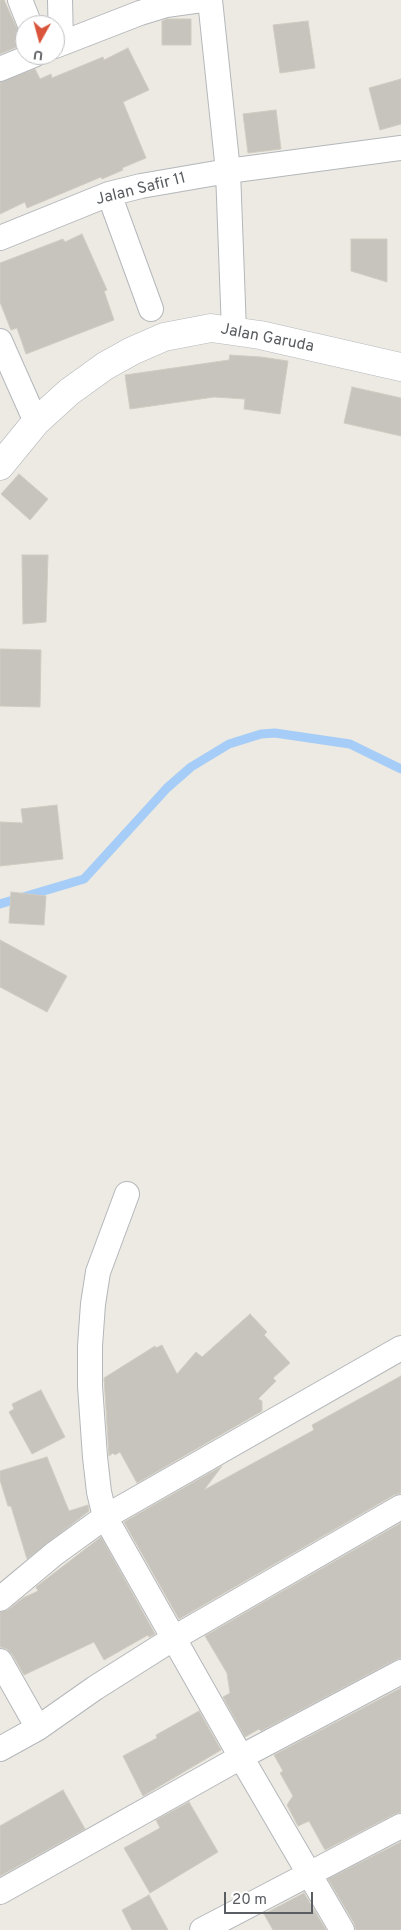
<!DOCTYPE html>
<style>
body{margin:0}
#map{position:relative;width:401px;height:1930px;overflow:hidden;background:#eceae2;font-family:Overpass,sans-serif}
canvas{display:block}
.north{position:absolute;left:15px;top:15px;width:50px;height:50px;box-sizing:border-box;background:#fff;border:1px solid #bdbec0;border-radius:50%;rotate:187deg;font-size:14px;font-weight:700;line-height:20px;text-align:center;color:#5a5d61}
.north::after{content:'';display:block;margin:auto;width:18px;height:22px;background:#d9543a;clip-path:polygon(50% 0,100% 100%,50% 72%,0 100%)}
.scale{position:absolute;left:224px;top:1892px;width:89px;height:22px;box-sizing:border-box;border:2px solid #5a5d61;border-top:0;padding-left:6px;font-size:15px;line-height:18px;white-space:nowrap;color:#5a5d61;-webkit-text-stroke:4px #fff;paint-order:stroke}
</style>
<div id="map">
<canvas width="401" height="1930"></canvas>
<div class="north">U</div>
<div class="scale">20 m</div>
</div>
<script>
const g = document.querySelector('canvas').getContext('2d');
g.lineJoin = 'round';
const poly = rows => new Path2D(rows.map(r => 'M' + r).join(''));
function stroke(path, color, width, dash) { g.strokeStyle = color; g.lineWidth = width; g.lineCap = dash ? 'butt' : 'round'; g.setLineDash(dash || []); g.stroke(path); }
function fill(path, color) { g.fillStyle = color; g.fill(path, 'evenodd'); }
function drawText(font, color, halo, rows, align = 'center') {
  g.font = font + ' Overpass,sans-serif'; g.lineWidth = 4; g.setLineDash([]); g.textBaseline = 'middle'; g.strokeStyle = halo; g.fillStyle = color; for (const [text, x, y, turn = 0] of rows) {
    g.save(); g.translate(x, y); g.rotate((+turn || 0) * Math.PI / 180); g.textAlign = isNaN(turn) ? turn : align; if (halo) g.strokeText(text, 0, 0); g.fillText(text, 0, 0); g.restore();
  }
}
const stream = poly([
 [0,904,84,879,167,788,191,767,229,744,261,734,275,733,350,744,401,769]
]);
const building = poly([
 [0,0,4,0,24,44,0,54,0,0],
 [167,19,191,19,191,45,162,45,162,21,167,19],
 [308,21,315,68,280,73,273,25,308,21],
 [128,48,149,90,123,102,146,158,122,168,123,170,102,179,101,177,27,208,25,202,0,214,0,82,35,69,40,79,51,74,52,78,103,57,104,60,128,48],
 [401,79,401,124,380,130,369,88,401,79],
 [276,110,281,149,248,153,243,114,276,110],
 [82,234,107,290,104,291,114,320,26,354,17,328,11,330,0,302,0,263,63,239,65,242,82,234],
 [351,239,387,239,387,282,351,271,351,239],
 [230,355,261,357,288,361,280,414,244,409,245,399,214,397,130,409,125,375,229,360,230,355],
 [352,387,401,398,401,436,344,423,352,387],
 [19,474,48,499,30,520,1,494,19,474],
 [22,555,48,555,46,622,23,624,22,555],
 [0,649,41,650,40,707,0,706,0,649],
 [57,805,63,859,0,866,0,822,23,823,21,809,57,805],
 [11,892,46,896,44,925,9,923,11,892],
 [0,940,67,976,47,1012,0,987,0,940],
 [250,1314,267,1332,264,1335,290,1363,273,1378,276,1381,258,1399,262,1401,262,1411,137,1483,120,1452,115,1455,113,1453,109,1456,104,1378,155,1346,156,1348,162,1345,177,1374,196,1352,202,1357,250,1314],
 [401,1376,401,1493,394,1495,179,1619,124,1522,222,1466,204,1490,314,1430,312,1425,401,1376],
 [41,1390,65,1437,32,1454,9,1412,14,1409,12,1404,41,1390],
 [47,1457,69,1511,88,1505,89,1511,27,1559,11,1506,8,1506,0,1480,0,1471,47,1457],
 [401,1523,401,1658,395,1660,261,1731,259,1729,245,1737,223,1697,230,1693,227,1673,205,1636,401,1523],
 [101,1537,155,1634,149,1637,148,1635,104,1660,94,1642,24,1675,12,1654,7,1649,0,1647,0,1612,8,1610,23,1598,38,1591,36,1587,101,1537],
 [401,1688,401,1812,395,1814,325,1850,309,1821,298,1826,287,1805,293,1796,280,1773,283,1771,274,1755,401,1688],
 [199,1711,221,1750,143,1796,123,1756,157,1738,156,1735,199,1711],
 [63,1790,85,1829,0,1876,0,1826,63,1790],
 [189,1802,218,1852,150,1893,124,1848,160,1828,156,1820,189,1802],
 [401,1842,401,1930,356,1930,354,1923,328,1879,401,1842],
 [304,1893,326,1930,273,1930,264,1914,304,1893],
 [149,1895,168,1930,132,1930,122,1910,149,1895]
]);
const minor = poly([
 [20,0,30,25],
 [60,0,61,43],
 [210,0,228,171,234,331],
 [55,46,140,13,166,5,202,0],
 [0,69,34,55],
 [109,194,151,309],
 [0,238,109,194,141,186,228,171,401,148],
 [0,341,36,422],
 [127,1194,98,1272,93,1304,90,1346,90,1386,95,1457,99,1492,105,1517,241,1757,342,1930],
 [0,1599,54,1554,105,1517,401,1348],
 [0,1661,38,1728],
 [0,1749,38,1728,95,1688,174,1638,401,1507],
 [0,1892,241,1757,401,1672],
 [202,1930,401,1826]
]);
const tertiary = poly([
 [0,466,36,422,69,392,105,366,132,351,164,337,211,328,260,335,401,367]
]);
const streetNames = [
 ["Jalan Safir 11",141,190,-14],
 ["Jalan Garuda",267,339,11]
];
stroke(stream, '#a6cdf7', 9);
fill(building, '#c7c4be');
stroke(building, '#d0ccc1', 1);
stroke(minor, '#b4b7bb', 26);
stroke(tertiary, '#b4b7bb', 29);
stroke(minor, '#fff', 24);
stroke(tertiary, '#fff', 28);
drawText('16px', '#5a5d61', '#fff', streetNames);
</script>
